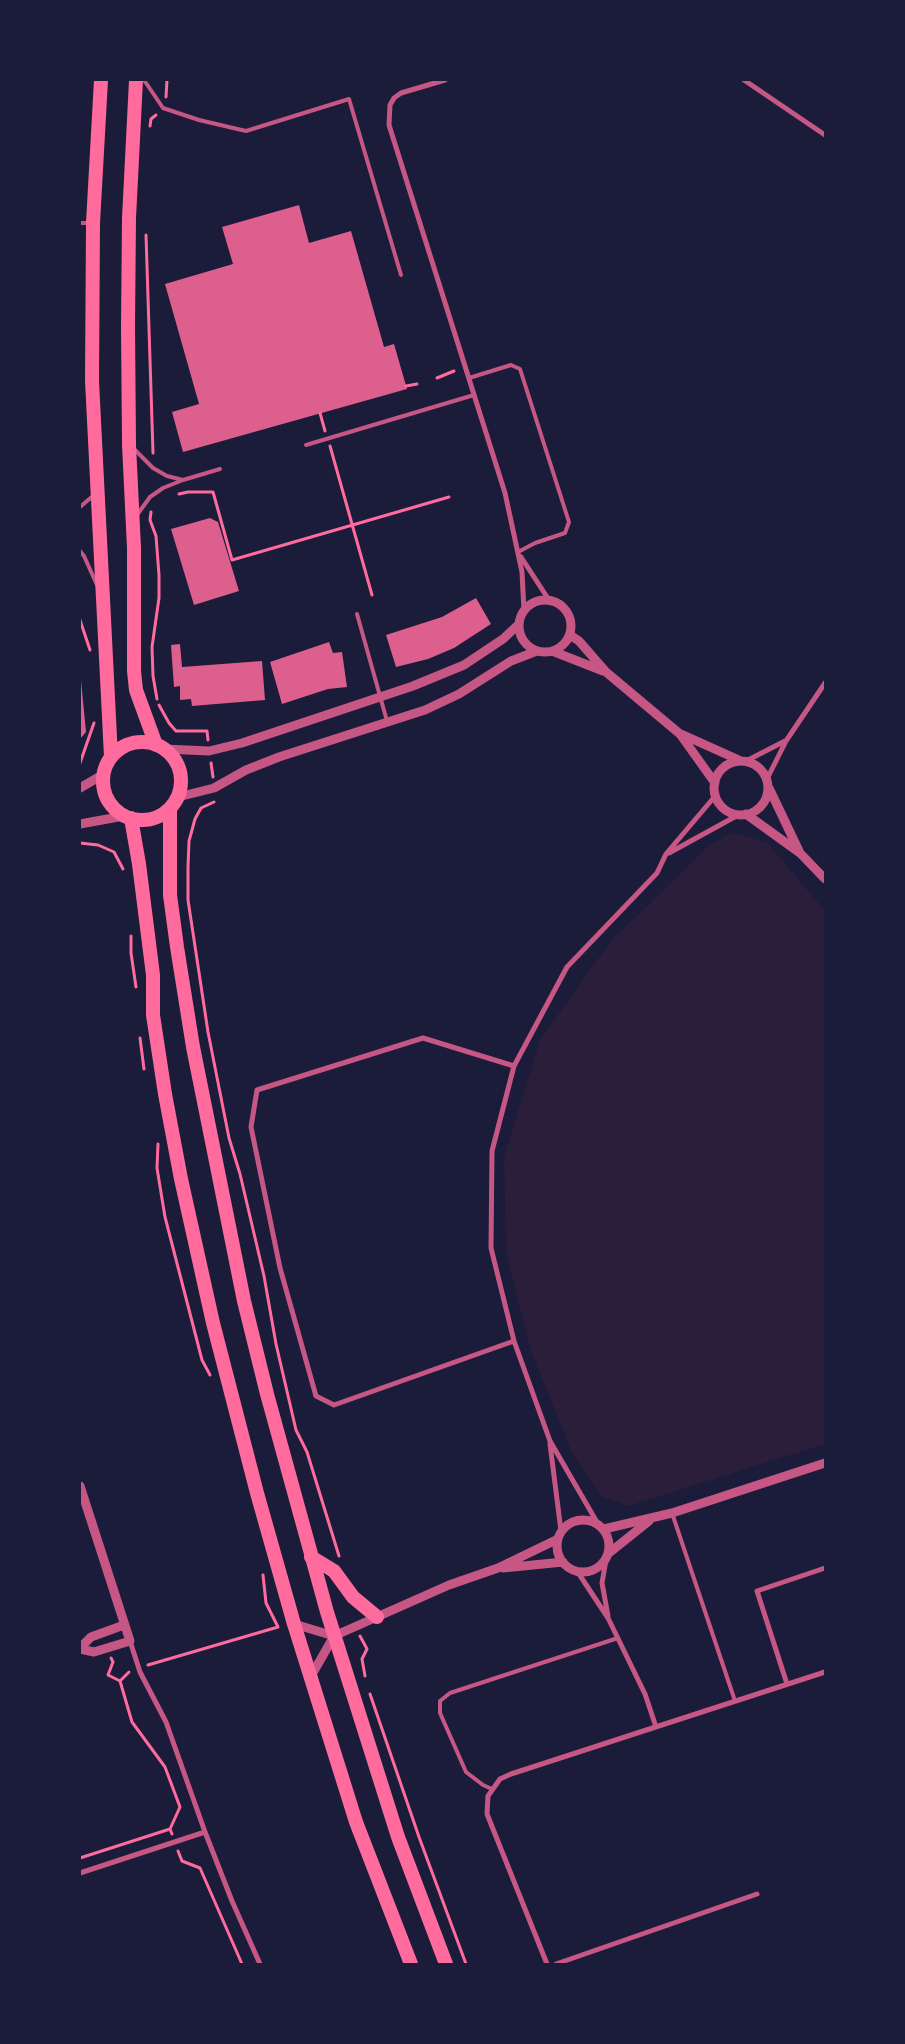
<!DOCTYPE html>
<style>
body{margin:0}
#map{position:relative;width:905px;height:2044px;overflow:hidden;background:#1b1b3a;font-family:Roboto,sans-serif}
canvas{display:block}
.frame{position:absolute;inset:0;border:81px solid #1b1b3a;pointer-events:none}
</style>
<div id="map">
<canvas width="905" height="2044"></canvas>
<div class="frame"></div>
</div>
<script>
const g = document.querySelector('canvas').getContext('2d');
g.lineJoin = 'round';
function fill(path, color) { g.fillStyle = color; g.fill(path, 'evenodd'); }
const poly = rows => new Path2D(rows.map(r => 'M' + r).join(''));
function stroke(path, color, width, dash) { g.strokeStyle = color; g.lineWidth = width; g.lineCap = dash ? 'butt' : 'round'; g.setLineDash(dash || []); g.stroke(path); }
const green = poly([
 [733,832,768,843,825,911,825,1444,628,1506,601,1496,572,1452,531,1351,506,1254,504,1157,540,1040,611,941,708,846]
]);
const building = poly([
 [299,205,309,243,351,231,384,347,394,344,407,389,183,452,172,412,199,404,165,284,233,264,222,227],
 [210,518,218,522,239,591,194,605,171,529],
 [476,598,491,624,454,648,428,659,396,667,386,635,442,617],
 [329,642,333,653,342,652,347,687,328,689,282,704,270,662],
 [180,644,182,667,262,661,265,700,192,706,191,699,180,700,180,686,174,687,171,645],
 [80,670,86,732,80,739]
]);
const path = poly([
 [166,97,167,80],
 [150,126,151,119,156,115],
 [146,235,153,453],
 [437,378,454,371],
 [406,386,417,384],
 [320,413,325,431],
 [330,446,372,595],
 [179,494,188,492,213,492,232,560,449,497],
 [151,512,150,520,156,536,159,575,159,598,152,647,153,676,157,699],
 [80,620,90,650],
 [159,705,169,723,176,731,207,731,208,740],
 [80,763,94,723],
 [211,763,213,777],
 [214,802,201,808,195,819,189,841,188,867,188,900,208,1032,229,1138,240,1174,264,1276,276,1344,296,1430,307,1452,339,1556],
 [80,843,98,845,114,852,123,869],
 [131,936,131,953,136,987],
 [140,1038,144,1069],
 [158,1144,157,1168,165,1217,202,1360,210,1375],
 [360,1636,367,1649,362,1659,365,1676],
 [111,1658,113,1662,108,1675,120,1681,129,1672],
 [148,1665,278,1627,266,1603,263,1575],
 [120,1681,132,1722,165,1767,180,1807,170,1829,172,1834],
 [370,1694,419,1837,466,1964],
 [178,1851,182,1861,200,1868,242,1964],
 [80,1858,170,1829]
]);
const service = poly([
 [144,80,163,108,199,120,246,131,349,99,401,275],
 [80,223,90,223],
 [469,378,511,365,520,369,569,522,565,533,535,543,518,552],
 [306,445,474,395],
 [133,448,153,468,167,476,183,480],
 [80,507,94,495],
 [137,515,150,497,163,488,183,480,220,469],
 [80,551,84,556,97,585],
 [357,614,387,721],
 [672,1513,735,1701],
 [492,1789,483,1785,466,1772,440,1713,440,1701,450,1693,618,1638]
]);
const minor = poly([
 [445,80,401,93,394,98,390,105,389,125,505,493,522,572,524,611],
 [744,80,825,135],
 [521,557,549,600],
 [746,761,785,741],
 [767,779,786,741,825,683],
 [669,853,740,814],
 [514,1066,423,1038,257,1090,251,1127,280,1268,316,1396,334,1405,514,1341],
 [550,1444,561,1531],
 [598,1524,550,1441,514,1341,491,1248,492,1151,514,1066,567,967,657,873,666,854,716,795],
 [606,1560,602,1583,608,1616],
 [577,1571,608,1618,645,1694,656,1727],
 [130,1641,140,1672,166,1722,205,1832,232,1901,260,1964],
 [787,1684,757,1591,825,1568],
 [80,1873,205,1832],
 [547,1964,487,1814,488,1796,500,1779,511,1774,825,1672],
 [556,1964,757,1894]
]);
const tertiary = poly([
 '519 626a26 26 0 1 1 52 0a26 26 0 1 1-52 0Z',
 [570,635,579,641,606,672,680,734,715,783],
 [552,651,603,671],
 [681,734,739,760],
 [164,749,209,751,242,743,413,686,464,665,503,639,519,624],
 '714 788a27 27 0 1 1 54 0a27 27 0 1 1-54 0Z',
 [80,788,104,774],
 [769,788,799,851],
 [178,797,214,788,246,770,279,757,425,710,459,694,511,661,537,651],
 [746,814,800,853,825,879],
 [80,824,124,816],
 [80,1486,130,1641,94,1652,80,1649],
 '557 1546a26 26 0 1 1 52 0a26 26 0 1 1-52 0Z',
 [604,1529,672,1513,825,1463],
 [609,1553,649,1521],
 [503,1568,563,1562],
 [294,1624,334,1636,449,1585,498,1568,558,1539],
 [80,1648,91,1637,124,1625],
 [310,1678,334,1636]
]);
const trunk = poly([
 [101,80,93,223,92,381,111,757],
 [136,80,129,218,128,326,129,445,134,548,134,671,136,690,156,745],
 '103 781a39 39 0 1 1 78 0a39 39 0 1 1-78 0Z',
 [170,809,170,895,177,947,193,1047,244,1301,267,1394,327,1612,398,1837,446,1964],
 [131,818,139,864,153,975,153,1015,165,1094,181,1179,213,1323,257,1493,294,1624,356,1822,411,1964],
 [311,1557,334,1571,353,1597,377,1617]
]);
fill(green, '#2a1e3b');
fill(building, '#dd5f8e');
stroke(path, '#ff6b9d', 3);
stroke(service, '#c65784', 4);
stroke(minor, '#c65784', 5);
stroke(tertiary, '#c65784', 9);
stroke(trunk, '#ff6b9d', 14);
</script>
